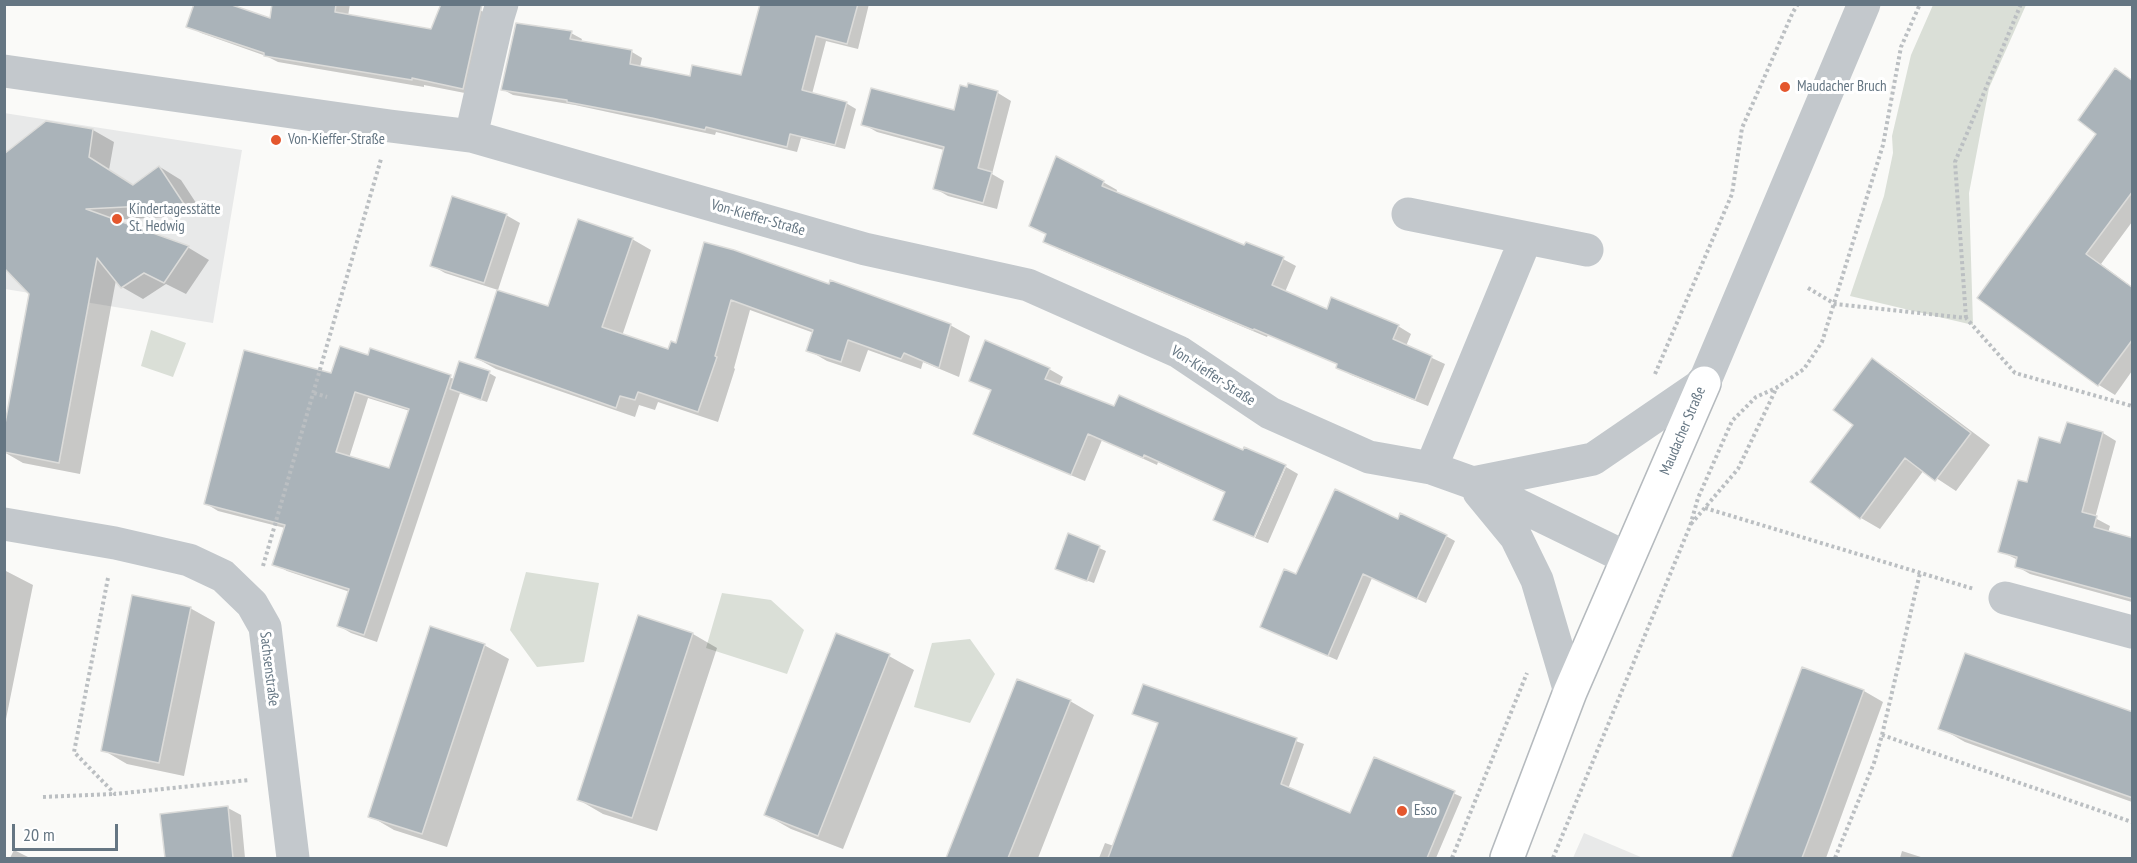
<!DOCTYPE html>
<meta charset="utf-8">
<style>
body{margin:0}
#map{position:relative;width:2137px;height:863px;overflow:hidden;background:#fafaf8;font-family:"PT Sans Narrow",sans-serif}
canvas{display:block}
.frame{position:absolute;inset:0;border:6px solid #657683;pointer-events:none}
.scale{position:absolute;left:12px;top:824px;width:106px;height:27px;box-sizing:border-box;border:3px solid #657683;border-top:0;padding-left:8px;font-size:18px;line-height:21px;white-space:nowrap;color:#657683;-webkit-text-stroke:4px #fff;paint-order:stroke}
</style>
<div id="map">
<canvas width="2137" height="863"></canvas>
<div class="frame"></div>
<div class="scale">20 m</div>
</div>
<script>
const g = document.querySelector('canvas').getContext('2d');
g.lineJoin = 'round';
function fill(path, color) { g.fillStyle = color; g.fill(path, 'evenodd'); }
const poly = rows => new Path2D(rows.map(r => 'M' + r).join(''));
function stroke(path, color, width, dash) { g.strokeStyle = color; g.lineWidth = width; g.lineCap = dash ? 'butt' : 'round'; g.setLineDash(dash || []); g.stroke(path); }
function drawText(font, color, halo, rows, align = 'center') {
  g.font = font + ' "PT Sans Narrow",sans-serif'; g.lineWidth = 6; g.setLineDash([]); g.textBaseline = 'middle'; g.strokeStyle = halo; g.fillStyle = color; for (const [text, x, y, turn = 0] of rows) {
    g.save(); g.translate(x, y); g.rotate((+turn || 0) * Math.PI / 180); g.textAlign = isNaN(turn) ? turn : align; if (halo) g.strokeText(text, 0, 0); g.fillText(text, 0, 0); g.restore();
  }
}
const built = poly([
 [4,113,242,150,213,323,5,289],
 [1584,833,1643,858,1573,858]
]);
const green = poly([
 [1933,5,2026,5,1989,88,1969,193,1973,325,1850,296,1884,196,1893,153,1892,136,1911,55],
 [151,330,186,343,173,377,141,366],
 [526,572,599,583,584,662,537,667,510,630],
 [722,593,771,600,804,630,787,674,706,648],
 [970,639,995,674,970,723,914,707,932,643]
]);
const shadow = poly([
 [305,4,350,4,348,16,432,30,480,10,493,18,475,95,424,85,424,87,278,62,266,56,201,33,188,26,271,20],
 [761,4,869,4,858,49,826,41,812,94,846,103,856,109,845,149,801,138,797,152,716,132,715,135,575,105,513,95,502,89,571,33,582,39,581,42,632,52,642,58,640,67,691,78,742,77],
 [2116,70,2132,80,2132,222,2101,264,2132,287,2132,371,2115,395,2099,385,1979,297,2099,133],
 [969,85,998,93,1011,101,992,174,1004,181,997,209,948,196,934,188,944,150,877,132,863,124,955,112],
 [93,130,114,142,109,170,134,186,160,167,181,180,204,215,112,220,189,248,209,260,186,294,166,284,143,299,122,287,116,280,80,474,23,463,4,452,4,437],
 [1103,182,1117,190,1116,193,1245,247,1283,259,1296,266,1285,292,1328,311,1398,326,1411,334,1406,346,1445,364,1428,406,1351,375,1338,368,1339,365,1268,335,1267,337,1058,249,1045,241,1047,235,1031,226],
 [506,215,520,223,498,290,445,273,431,265],
 [632,239,651,250,622,336,669,351,677,345,705,243,950,325,970,336,959,377,923,362,921,369,868,350,860,372,827,361,808,350,814,333,750,310,734,368,735,369,718,422,658,402,655,410,639,405,635,417,496,369,476,358,548,308],
 [369,357,455,379,489,373,496,377,487,402,460,393,377,642,351,633,339,626,350,592,287,571,274,564,285,528,218,511,205,503,332,375],
 [368,398,410,411,390,470,349,458],
 [1872,360,1891,371,1990,445,1956,491,1924,470,1880,529,1861,518,1855,424],
 [1049,369,1063,377,1059,386,1115,408,1284,466,1253,537,1215,519,1226,493,1158,462,1157,465,1102,440,1085,481,988,441,975,433,992,391,971,380],
 [2068,424,2103,433,2116,441,2095,518,2110,526,2108,533,2132,539,2132,602,2030,574,2016,566,2018,560,2000,551,2028,484,2061,445],
 [1286,467,1298,474,1268,543,1255,538],
 [1398,521,1446,536,1455,541,1426,603,1372,578,1337,660,1271,631,1297,576],
 [1069,535,1106,551,1094,583,1063,572],
 [4,570,33,585,4,729],
 [190,608,215,622,184,776,127,764,103,750],
 [693,634,717,648,657,831,603,814,579,800],
 [837,635,889,656,914,670,843,849,791,829,766,815],
 [484,645,509,659,447,847,394,830,370,816],
 [1803,669,1864,691,1883,702,1826,858,1733,858],
 [1018,681,1070,701,1094,715,1038,858,948,858],
 [1144,686,1304,744,1288,789,1351,815,1374,759,1462,797,1436,858,1099,858,1105,843,1114,846,1159,724,1134,713],
 [2132,714,2132,802,1965,742,1940,728],
 [228,808,241,815,245,858,166,858,161,815],
 [14,850,30,858,10,858],
 [1902,851,1924,858,1900,858]
]);
const building = poly([
 [194,4,229,4,270,18,272,4,336,4,335,12,431,29,441,4,482,4,463,89,412,78,412,80,264,56,264,53,186,27,194,4],
 [760,4,858,4,847,44,816,36,802,90,847,102,835,145,790,134,787,147,706,127,705,130,652,118,567,102,567,100,501,90,516,23,572,31,570,39,632,50,630,64,690,76,692,65,741,75,760,4],
 [2115,68,2133,81,2133,191,2086,254,2133,288,2133,339,2098,386,1977,298,2096,134,2078,120,2115,68],
 [968,83,998,91,978,168,992,172,983,203,933,189,944,147,861,125,871,88,954,110,960,85,967,87,968,83],
 [46,121,93,129,89,157,133,185,159,166,184,204,86,209,189,246,164,283,144,273,121,288,97,258,59,463,4,452,4,429,29,294,4,268,4,154,46,121],
 [1056,156,1104,181,1102,186,1244,245,1246,242,1284,257,1272,285,1327,309,1331,297,1399,325,1393,339,1432,356,1415,400,1336,368,1337,364,1254,329,1253,330,1043,242,1046,234,1029,226,1056,156],
 [452,196,507,214,484,283,430,266,452,196],
 [578,219,633,238,602,327,668,349,671,341,676,343,704,242,734,250,829,284,830,280,951,324,939,368,904,353,901,359,848,340,841,362,806,351,813,330,731,300,715,356,717,357,698,412,638,392,635,400,620,396,616,408,475,358,497,290,548,306,578,219],
 [985,340,1050,368,1045,379,1114,406,1119,395,1243,450,1244,447,1286,465,1254,537,1213,520,1225,492,1144,455,1143,458,1088,434,1071,475,973,434,991,390,969,381,985,340],
 [340,346,368,355,370,348,451,375,364,635,337,626,349,589,272,565,285,525,204,504,244,350,331,373,340,346],
 [355,392,409,409,389,468,336,452,355,392],
 [1872,358,1971,433,1935,481,1905,458,1860,519,1810,482,1853,425,1833,410,1872,358],
 [459,361,490,371,481,400,450,389,459,361],
 [2067,422,2103,432,2082,512,2097,516,2094,527,2133,538,2133,599,2015,567,2017,557,1998,552,2018,480,2027,482,2039,437,2060,443,2067,422],
 [1335,489,1398,519,1400,513,1447,535,1417,599,1363,574,1328,656,1260,627,1284,569,1296,574,1335,489],
 [1068,533,1100,546,1087,581,1055,569,1068,533],
 [132,595,191,607,159,763,101,751,132,595],
 [638,615,693,633,632,818,577,800,638,615],
 [430,626,485,644,422,834,368,817,430,626],
 [836,633,890,654,818,836,764,815,836,633],
 [1965,653,2133,712,2133,798,1938,729,1965,653],
 [1802,667,1864,690,1819,813,1802,858,1731,858,1802,667],
 [1017,679,1071,700,1034,793,1008,858,946,858,1017,679],
 [1143,684,1297,738,1281,784,1350,813,1374,757,1455,791,1427,858,1108,858,1158,723,1132,714,1143,684],
 [228,806,233,858,165,858,160,814,228,806]
]);
const path = poly([
 [1808,288,1835,304,1966,318,2015,373,2132,406],
 [1966,318,1955,162,2021,4],
 [1655,374,1732,194,1742,128,1793,12,1798,4],
 [314,393,327,397],
 [1705,508,1974,589],
 [1691,524,1738,469,1776,389],
 [263,566,381,159],
 [108,578,74,752,115,794,249,780],
 [1882,735,2132,822],
 [43,797,114,794],
 [1452,858,1527,673],
 [1553,858,1690,526,1698,498,1732,421,1756,397,1776,388,1804,369,1822,342,1883,145,1901,47,1920,4],
 [1835,858,1874,763,1882,735,1920,573]
]);
const minor = poly([
 [4,71,390,126,471,136,865,249,1028,285,1179,352,1270,413,1369,457,1431,468,1473,483,1627,558],
 [471,136,498,17,502,4],
 [1408,214,1587,250],
 [1431,468,1526,238],
 [1473,483,1593,459,1704,383,1864,4],
 [1479,492,1516,537,1537,580,1570,692],
 [4,524,115,543,189,560,223,576,252,604,265,627,293,858],
 [2005,598,2132,632]
]);
const major = poly([
 [1507,858,1570,692,1704,383]
]);
const markers = [
 [1785,87,6,"#e4572e"],
 [276,140,6,"#e4572e"],
 [117,219,6,"#e4572e"],
 [1402,811,6,"#e4572e"]
];
const poiNames = [
 ["Maudacher Bruch",1797,87],
 ["Von-Kieffer-Straße",288,140],
 ["Kindertagesstätte",129,210],
 ["St. Hedwig",129,227],
 ["Esso",1414,811]
];
const streetNames = [
 ["Von-Kieffer-Straße",758,218,16],
 ["Von-Kieffer-Straße",1213,376,33],
 ["Maudacher Straße",1683,431,-67],
 ["Sachsenstraße",269,669,83]
];
fill(built, '#e8e9e9');
fill(green, '#dadfd7');
fill(shadow, '#0003');
fill(building, '#aab3b9');
stroke(building, '#dcdcda', 1.5);
stroke(major, '#b5babe', 36);
stroke(path, '#bbbfc2', 4, [3, 3]);
stroke(minor, '#c3c8cc', 33);
stroke(major, '#fff', 33);
for (const [x, y, r, color] of markers) { const dot = new Path2D(); dot.arc(x, y, r, 0, 2 * Math.PI); g.fillStyle = color; g.fill(dot); stroke(dot, '#fff', 2); }
drawText('15px', '#657683', '#fff', poiNames, 'left');
drawText('15px', '#657683', '#fff', streetNames);
</script>
